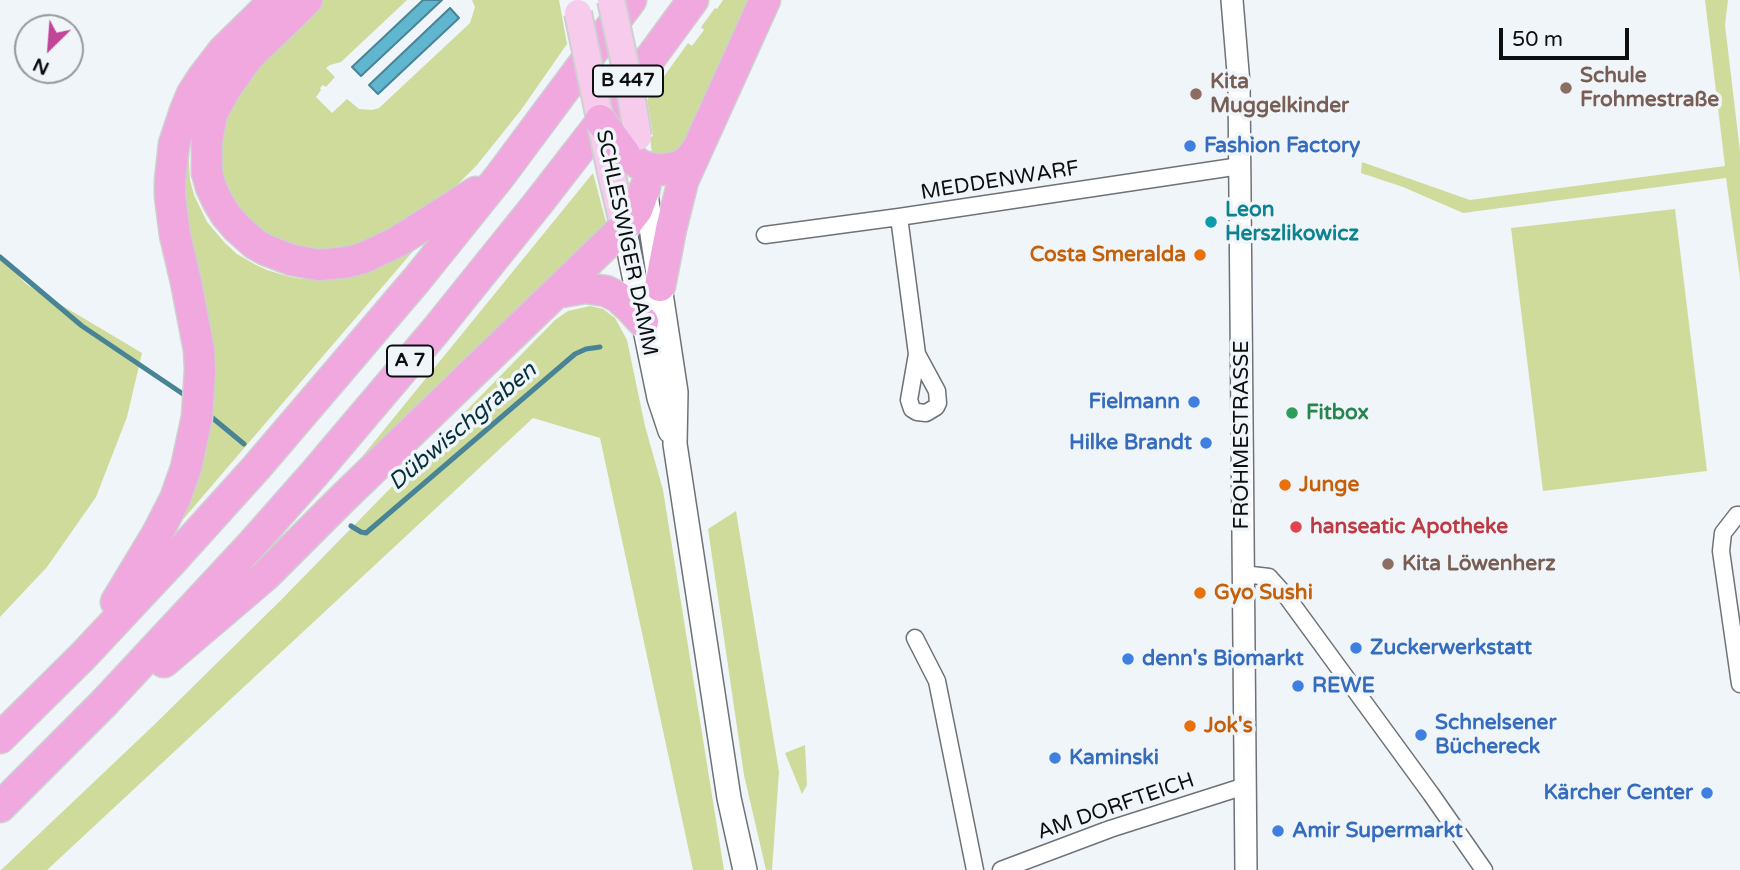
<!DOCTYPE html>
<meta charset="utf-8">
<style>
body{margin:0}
#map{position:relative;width:1740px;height:870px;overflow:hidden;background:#f0f5fa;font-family:"Varela Round",sans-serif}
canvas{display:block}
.north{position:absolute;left:14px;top:14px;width:70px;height:70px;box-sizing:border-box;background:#f0f5fa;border:2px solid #95999c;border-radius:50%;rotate:205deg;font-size:19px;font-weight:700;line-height:28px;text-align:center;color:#0c0e10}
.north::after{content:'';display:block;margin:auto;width:24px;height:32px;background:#c14697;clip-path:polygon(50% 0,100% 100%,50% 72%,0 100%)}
.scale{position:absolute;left:1499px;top:28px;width:130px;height:32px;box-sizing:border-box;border:4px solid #0c0e10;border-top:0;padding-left:9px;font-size:21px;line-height:24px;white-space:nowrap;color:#0c0e10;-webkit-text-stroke:5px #f0f5fa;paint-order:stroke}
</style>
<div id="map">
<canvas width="1740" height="870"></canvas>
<div class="north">N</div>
<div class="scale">50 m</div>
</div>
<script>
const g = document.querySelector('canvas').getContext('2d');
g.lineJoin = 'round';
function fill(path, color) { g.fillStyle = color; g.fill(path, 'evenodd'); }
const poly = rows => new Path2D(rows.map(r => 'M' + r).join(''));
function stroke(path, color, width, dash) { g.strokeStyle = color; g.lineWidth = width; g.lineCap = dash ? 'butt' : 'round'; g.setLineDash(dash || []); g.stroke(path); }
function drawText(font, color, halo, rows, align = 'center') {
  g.font = font + ' "Varela Round",sans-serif'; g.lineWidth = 7; g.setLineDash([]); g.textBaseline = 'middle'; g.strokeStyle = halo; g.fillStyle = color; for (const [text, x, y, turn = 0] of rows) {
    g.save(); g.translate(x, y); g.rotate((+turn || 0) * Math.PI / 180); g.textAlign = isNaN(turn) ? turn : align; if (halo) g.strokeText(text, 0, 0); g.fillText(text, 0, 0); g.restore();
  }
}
const green = poly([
 [322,0,407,0,341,62,330,65,326,68,335,77,326,87,323,85,320,88,321,90,316,97,332,113,347,99,359,109,372,110,379,108,470,23,475,7,472,0,559,0,567,44,521,110,477,165,440,202,387,239,335,250,311,249,291,246,265,234,239,210,223,180,221,168,221,135,229,111,257,64],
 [723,0,754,0,690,136,676,152,658,158,652,154,650,138,653,135,647,100,688,43,692,46,704,30,701,27,715,8,717,9],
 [1705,0,1728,0,1725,25,1740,151,1740,278,1726,178,1463,213,1403,187,1361,173,1362,162,1470,200,1725,166],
 [188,149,190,180,194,195,207,222,225,243,237,254,256,265,267,270,290,277,303,279,333,279,348,275,426,236,167,538,190,485,178,192],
 [593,173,607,226,361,458],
 [1675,209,1707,471,1543,491,1511,228],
 [0,256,26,284,142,353,127,417,96,497,47,567,0,617],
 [590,306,603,309,615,318,627,340,645,426,663,490,724,870,693,870,600,438,533,418,47,870,1,870,154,725,280,601,555,320,568,311],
 [736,511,779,772,772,870,766,870,744,775,708,529],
 [805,745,807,785,802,794,785,753]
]);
const water = poly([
 [423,0,442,0,361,76,352,67,423,0],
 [450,8,459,18,378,94,369,85,450,8]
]);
const stream = poly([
 [0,257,82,326,183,394],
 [209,415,244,444],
 [351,526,361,532,366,533,575,354,586,349,600,347]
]);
const minor = poly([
 [899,217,917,354,909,400,912,409,917,412,926,413,936,407,938,403,937,391,917,354],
 [765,235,899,217,1240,166],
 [1740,515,1737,515,1723,533,1721,551,1740,684],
 [1243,574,1269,577,1287,597,1431,794,1484,870],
 [915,638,937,681,975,870],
 [1001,870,1110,829,1245,786]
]);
const tertiary = poly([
 [1232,0,1239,84,1246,870]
]);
const secondary = poly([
 [645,188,676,392,675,444,729,798,745,870],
 [624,227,659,398,670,431]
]);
const primary = poly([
 [611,172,624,227]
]);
const motorway = poly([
 [307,0,248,57,226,88,212,114,207,141,207,173,211,187,218,202,226,215,237,228,255,244,266,250,292,260,319,265,348,262,363,258,397,242,476,192],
 [625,154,642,166,661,170,680,166,690,159,695,152],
 [660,286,671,229,683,181,765,0],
 [556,293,585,288,606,291,618,297,630,308,643,322],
 [116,602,157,534,175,499,186,468,197,417,200,370,199,350,186,282,175,235,170,196,170,181,174,144,185,111,192,94,203,77,223,51,275,0],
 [164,662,265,576,342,499,624,227,637,210,645,188],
 [0,738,83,656,172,561,256,468,338,372,418,278,500,176,631,0],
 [0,807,104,703,253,543,314,474,436,330,539,202,646,64,693,0]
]);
const primaryBridge = poly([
 [611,0,629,83,638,137],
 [578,13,611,172]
]);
const motorwayBridge = poly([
 [600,120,625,154]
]);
const markers = [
 [1566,88,7,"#8d6e63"],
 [1196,94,7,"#8d6e63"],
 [1190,146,7,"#3f7fe0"],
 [1211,222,7,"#0f9aa8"],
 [1200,255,7,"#e8710a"],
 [1194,402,7,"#3f7fe0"],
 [1292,413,7,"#2e9e5b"],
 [1206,443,7,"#3f7fe0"],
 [1285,485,7,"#e8710a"],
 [1296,527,7,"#e0444e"],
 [1388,564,7,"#8d6e63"],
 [1200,593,7,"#e8710a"],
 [1356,648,7,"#3f7fe0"],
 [1128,659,7,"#3f7fe0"],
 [1298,686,7,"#3f7fe0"],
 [1190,726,7,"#e8710a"],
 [1421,735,7,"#3f7fe0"],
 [1055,758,7,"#3f7fe0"],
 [1707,793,7,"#3f7fe0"],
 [1278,831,7,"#3f7fe0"]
];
const shields = [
 [628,81,70],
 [410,361,46]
];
const shieldNames = [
 ["B 447",628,81],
 ["A 7",410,361]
];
const educationNames = [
 ["Schule",1580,76],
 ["Frohmestraße",1580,100],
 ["Kita",1210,82],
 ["Muggelkinder",1210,106],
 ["Kita Löwenherz",1402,564]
];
const shopNames = [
 ["Fashion Factory",1204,146],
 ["Fielmann",1180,402,"right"],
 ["Hilke Brandt",1192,443,"right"],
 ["Zuckerwerkstatt",1370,648],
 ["denn's Biomarkt",1142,659],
 ["REWE",1312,686],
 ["Schnelsener",1435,723],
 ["Büchereck",1435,747],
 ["Kaminski",1069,758],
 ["Kärcher Center",1693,793,"right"],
 ["Amir Supermarkt",1292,831]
];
const streetNames = [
 ["MEDDENWARF",1000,181,-9],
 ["SCHLESWIGER DAMM",626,243,78],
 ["FROHMESTRASSE",1242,435,-90],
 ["AM DORFTEICH",1116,807,-19]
];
const cultureNames = [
 ["Leon",1225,210],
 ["Herszlikowicz",1225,234]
];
const foodNames = [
 ["Costa Smeralda",1186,255,"right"],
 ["Junge",1299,485],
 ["Gyo Sushi",1214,593],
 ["Jok's",1204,726]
];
const leisureNames = [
 ["Fitbox",1306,413]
];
const healthNames = [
 ["hanseatic Apotheke",1310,527]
];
const waterNames = [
 ["Dübwischgraben",463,427,-40]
];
fill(green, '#cfdb9a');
fill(water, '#61b6cf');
stroke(water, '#488496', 2);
stroke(stream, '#488496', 5);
stroke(minor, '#6e7276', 19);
stroke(tertiary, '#6e7276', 24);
stroke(secondary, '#6e7276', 26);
stroke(primary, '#cecfcf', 30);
stroke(motorway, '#cecfcf', 33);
stroke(minor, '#fff', 16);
stroke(tertiary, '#fff', 21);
stroke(secondary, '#fff', 23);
stroke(primary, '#f6cbec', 26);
stroke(motorway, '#f0a8df', 30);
stroke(primaryBridge, '#cecfcf', 30, []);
stroke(motorwayBridge, '#cecfcf', 33, []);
stroke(primaryBridge, '#f6cbec', 26);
stroke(motorwayBridge, '#f0a8df', 30);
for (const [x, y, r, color] of markers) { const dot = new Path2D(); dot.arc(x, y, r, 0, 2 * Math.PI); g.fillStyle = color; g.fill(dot); stroke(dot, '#f0f5fa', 2.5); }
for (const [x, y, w] of shields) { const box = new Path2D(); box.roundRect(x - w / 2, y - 15.5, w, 31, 5); g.fillStyle = '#f0f5fa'; g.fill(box); stroke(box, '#0c0e10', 2); }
drawText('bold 19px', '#0c0e10', null, shieldNames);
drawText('bold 21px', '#785e54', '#f0f5fa', educationNames, 'left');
drawText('bold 21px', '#366cbe', '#f0f5fa', shopNames, 'left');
drawText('21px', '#0c0e10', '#f0f5fa', streetNames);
drawText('bold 21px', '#0d838f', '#f0f5fa', cultureNames, 'left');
drawText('bold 21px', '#c56008', '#f0f5fa', foodNames, 'left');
drawText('bold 21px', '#27864d', '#f0f5fa', leisureNames, 'left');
drawText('bold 21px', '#be3a42', '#f0f5fa', healthNames, 'left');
drawText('italic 23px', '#05303b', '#f0f5fa', waterNames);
</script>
